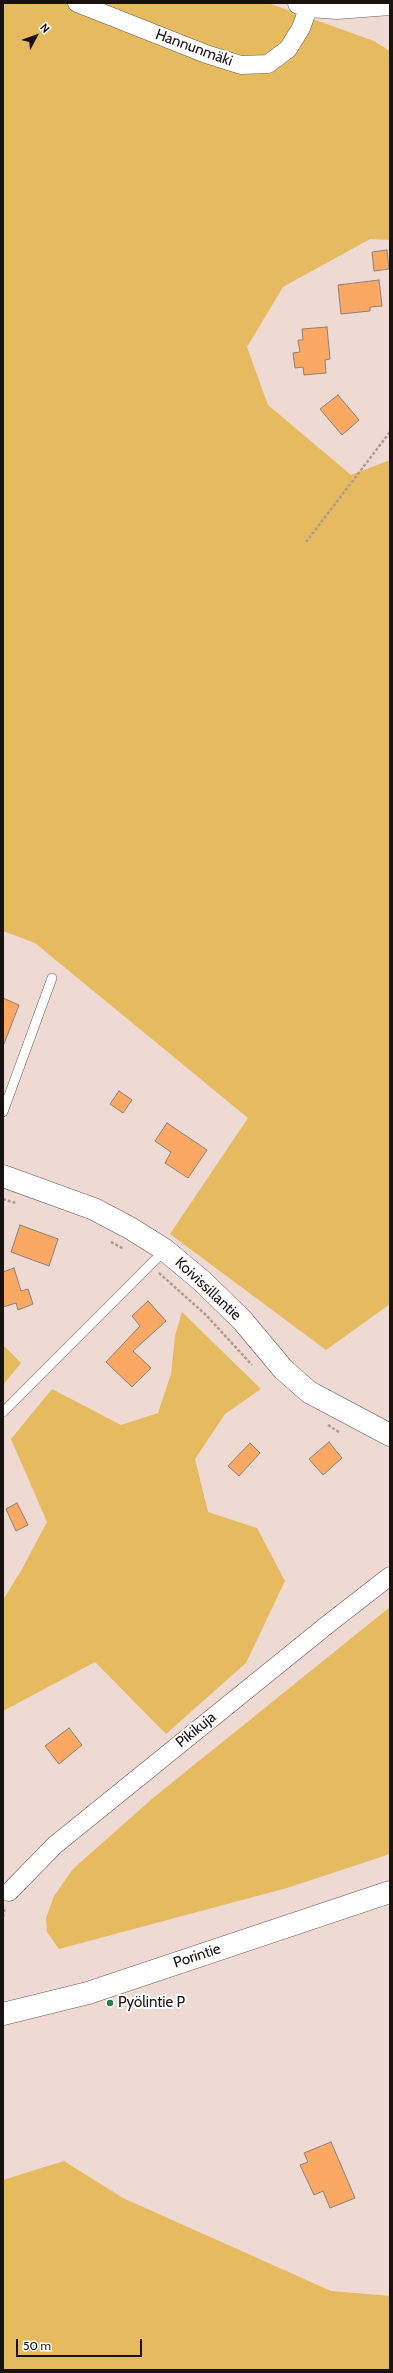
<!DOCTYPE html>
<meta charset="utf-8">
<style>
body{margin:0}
#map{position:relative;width:393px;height:2373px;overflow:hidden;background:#efd9d3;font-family:Cabin,sans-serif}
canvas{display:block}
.frame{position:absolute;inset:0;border:4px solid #191210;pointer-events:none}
.north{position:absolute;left:16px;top:16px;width:40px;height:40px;-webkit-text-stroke:3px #fff;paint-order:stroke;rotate:49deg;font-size:11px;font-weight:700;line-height:16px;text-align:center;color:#191210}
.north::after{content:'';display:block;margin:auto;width:14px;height:18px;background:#191210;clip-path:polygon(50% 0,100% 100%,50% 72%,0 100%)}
.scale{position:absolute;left:16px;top:2339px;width:126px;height:18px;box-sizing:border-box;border:2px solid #191210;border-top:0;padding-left:5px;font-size:12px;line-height:14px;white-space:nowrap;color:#191210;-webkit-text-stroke:3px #fff;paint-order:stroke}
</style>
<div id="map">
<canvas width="393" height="2373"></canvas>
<div class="frame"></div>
<div class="north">N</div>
<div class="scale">50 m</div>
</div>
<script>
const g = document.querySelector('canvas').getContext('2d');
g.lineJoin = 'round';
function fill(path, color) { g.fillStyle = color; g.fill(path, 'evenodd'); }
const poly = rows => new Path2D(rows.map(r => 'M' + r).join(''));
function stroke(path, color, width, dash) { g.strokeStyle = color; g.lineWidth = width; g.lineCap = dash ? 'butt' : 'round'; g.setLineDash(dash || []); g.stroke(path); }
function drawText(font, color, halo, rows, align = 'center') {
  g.font = font + ' Cabin,sans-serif'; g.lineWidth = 4; g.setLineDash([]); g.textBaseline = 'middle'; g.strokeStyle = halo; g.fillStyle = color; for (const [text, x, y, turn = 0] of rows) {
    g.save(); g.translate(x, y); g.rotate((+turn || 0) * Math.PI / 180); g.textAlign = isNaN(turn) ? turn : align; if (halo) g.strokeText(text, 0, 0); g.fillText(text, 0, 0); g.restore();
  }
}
const green = poly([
 [3,3,268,3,374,41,390,51,390,240,370,239,283,287,247,347,268,405,351,475,390,460,390,1304,326,1350,170,1234,248,1118,35,943,3,931],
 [182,1312,261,1389,225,1414,195,1459,208,1512,257,1528,285,1581,246,1663,166,1734,95,1662,3,1711,3,1600,22,1569,47,1522,11,1439,52,1389,121,1425,158,1413,171,1374,175,1336],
 [3,1345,21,1363,3,1385],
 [390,1607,390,1854,287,1888,59,1949,47,1932,46,1918,54,1896,73,1869,153,1798],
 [64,2161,123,2198,331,2291,390,2296,390,2370,3,2370,3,2180]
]);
const building = poly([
 [387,250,389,269,374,271,372,252,387,250],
 [379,280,382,306,370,307,370,311,341,314,338,285,379,280],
 [327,327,330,359,325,360,326,373,304,375,303,367,295,368,293,353,300,352,298,340,303,340,302,329,327,327],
 [338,395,359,420,342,435,320,409,338,395],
 [3,998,19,1005,4,1044,3,1044,3,998],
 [119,1091,132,1100,123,1113,110,1104,119,1091],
 [167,1123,207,1150,188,1178,165,1163,171,1152,155,1141,167,1123],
 [20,1225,58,1239,49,1266,11,1252,20,1225],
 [14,1268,21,1291,28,1289,33,1304,18,1310,16,1303,3,1307,3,1272,14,1268],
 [148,1301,166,1321,133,1351,151,1368,132,1387,106,1362,140,1326,132,1316,148,1301],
 [329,1442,342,1458,323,1475,309,1459,329,1442],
 [250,1443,260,1453,239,1476,228,1466,250,1443],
 [17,1503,28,1525,16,1531,6,1509,17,1503],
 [69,1728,82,1745,59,1764,45,1746,69,1728],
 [331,2142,355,2198,330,2208,323,2191,314,2195,300,2165,308,2162,304,2153,331,2142]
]);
const path = poly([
 [306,542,390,432],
 [3,1199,16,1203],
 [111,1242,124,1249],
 [159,1273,206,1315,252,1365],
 [328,1425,339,1432],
 [3,1917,5,1907]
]);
const service = poly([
 [3,1112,52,978],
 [3,1412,165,1250]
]);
const minor = poly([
 [77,3,206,54,241,65,268,64,288,49,301,28,309,6],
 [9,1892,55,1845,327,1625,390,1576]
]);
const tertiary = poly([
 [299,3,309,6,337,8,390,4],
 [3,1176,94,1209,130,1228,165,1250,202,1281,242,1320,283,1369,309,1392,390,1435]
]);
const trunk = poly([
 [3,2014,88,1993,390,1892]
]);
const markers = [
 [110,2003,4,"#257e53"]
];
const streetNames = [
 ["Hannunmäki",194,48,20],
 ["Koivissillantie",208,1289,43],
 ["Pikikuja",196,1730,-39],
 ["Porintie",197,1956,-18]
];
const poiNames = [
 ["Pyölintie P",118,2003]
];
fill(green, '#e6ba5f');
fill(building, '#faa863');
stroke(building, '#8f8075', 1);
stroke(service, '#6b5954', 10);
stroke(minor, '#6b5954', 19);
stroke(tertiary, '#6b5954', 23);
stroke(trunk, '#6b5954', 23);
stroke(path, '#ab9a95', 2.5, [3, 2]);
stroke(service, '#fff', 9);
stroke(minor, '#fff', 18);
stroke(tertiary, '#fff', 22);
stroke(trunk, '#fff', 22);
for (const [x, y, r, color] of markers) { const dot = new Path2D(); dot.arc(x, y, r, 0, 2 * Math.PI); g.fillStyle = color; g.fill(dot); stroke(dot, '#fff', 1.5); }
drawText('15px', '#191210', '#fff', streetNames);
drawText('15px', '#191210', '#fff', poiNames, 'left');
</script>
